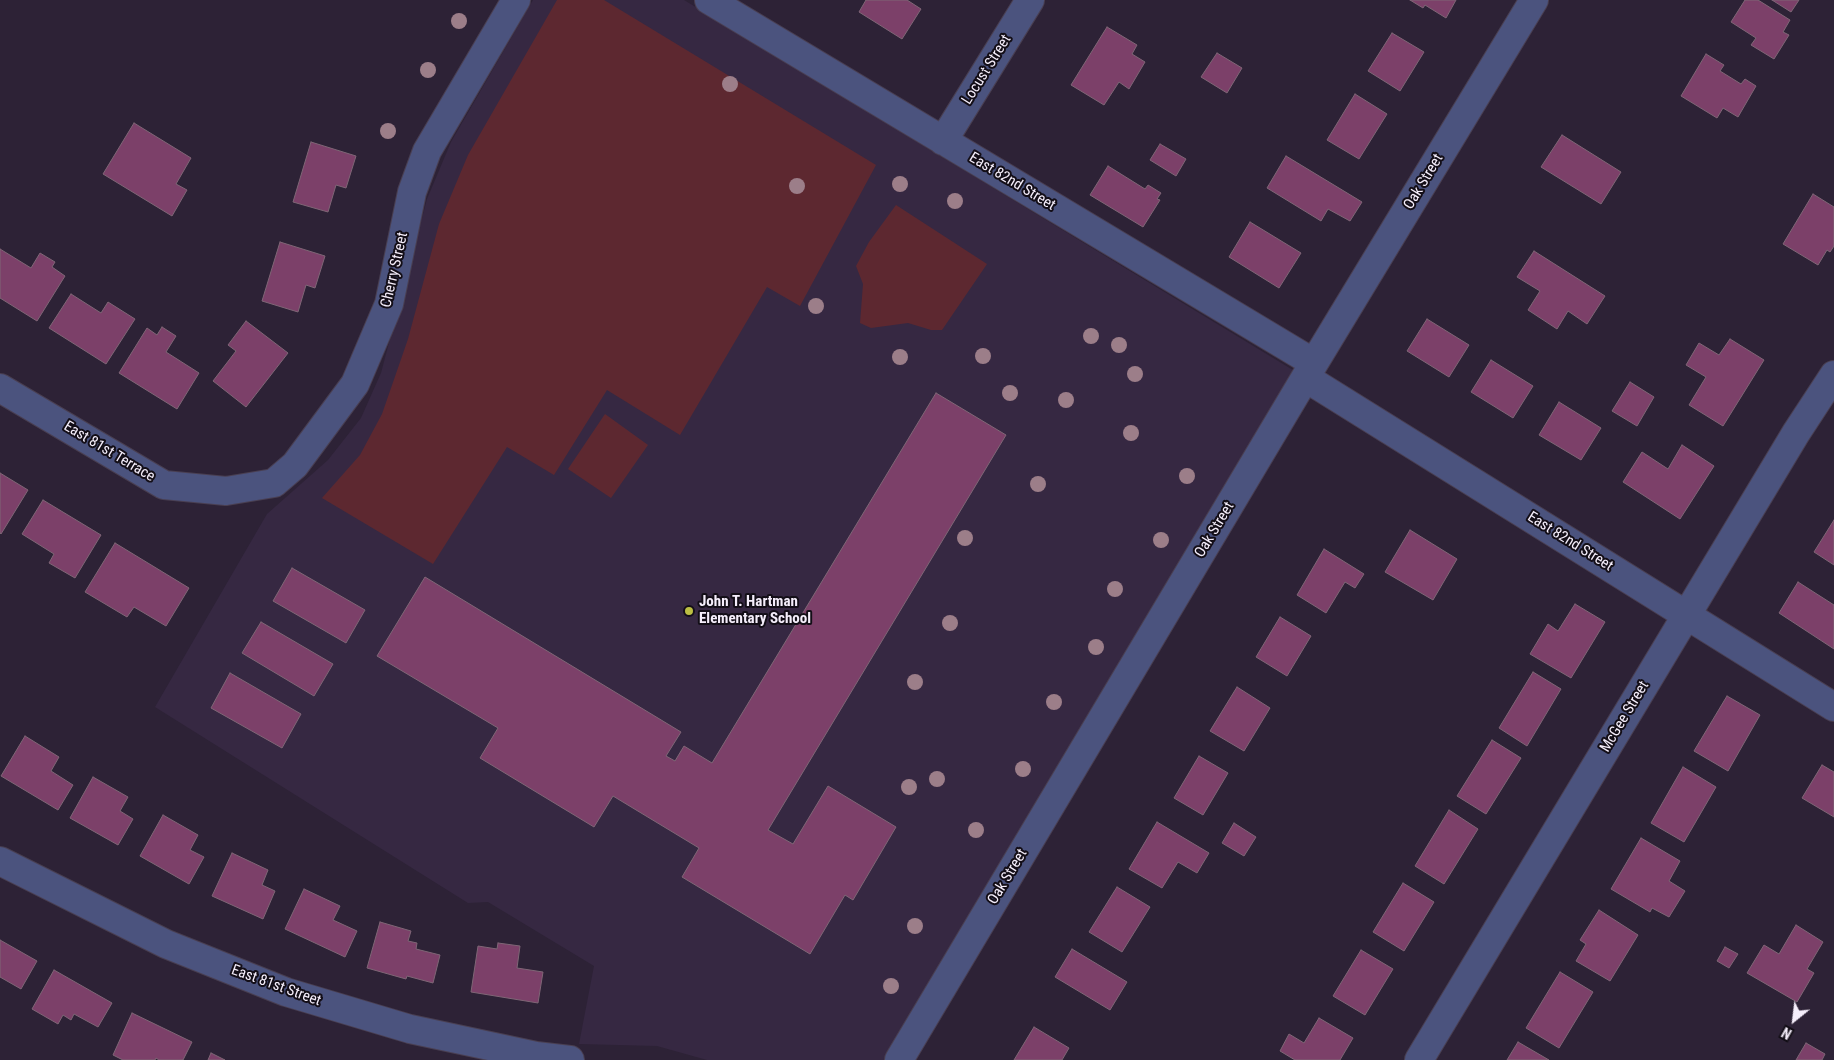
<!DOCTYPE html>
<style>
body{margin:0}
#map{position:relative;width:1834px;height:1060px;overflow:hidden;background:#2d2236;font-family:"Roboto Condensed",sans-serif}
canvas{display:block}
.north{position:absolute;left:1769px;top:995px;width:50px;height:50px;-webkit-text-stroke:4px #130e17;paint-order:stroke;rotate:209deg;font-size:14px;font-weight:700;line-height:20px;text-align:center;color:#f5eefb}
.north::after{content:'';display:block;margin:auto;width:18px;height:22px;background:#f5eefb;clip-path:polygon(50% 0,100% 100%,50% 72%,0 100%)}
</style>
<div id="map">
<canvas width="1834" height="1060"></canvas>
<div class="north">N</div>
</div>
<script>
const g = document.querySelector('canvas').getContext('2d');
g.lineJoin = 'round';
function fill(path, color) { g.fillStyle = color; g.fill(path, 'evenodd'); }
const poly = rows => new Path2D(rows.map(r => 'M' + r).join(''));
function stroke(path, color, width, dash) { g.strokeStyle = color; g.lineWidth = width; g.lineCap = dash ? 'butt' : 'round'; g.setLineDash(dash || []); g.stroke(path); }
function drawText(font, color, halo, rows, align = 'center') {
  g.font = font + ' "Roboto Condensed",sans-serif'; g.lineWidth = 4; g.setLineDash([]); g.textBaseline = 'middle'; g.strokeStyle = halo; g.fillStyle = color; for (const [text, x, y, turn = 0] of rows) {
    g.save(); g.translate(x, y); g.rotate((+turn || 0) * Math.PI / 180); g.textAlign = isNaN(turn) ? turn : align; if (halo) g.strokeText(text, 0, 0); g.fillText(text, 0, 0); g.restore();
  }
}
const built = poly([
 [533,0,684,0,1306,378,898,1060,707,1060,657,1046,579,1044,594,966,488,902,468,903,155,707,267,514,328,460,361,418,381,373,427,199,451,142]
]);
const green = poly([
 [557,0,604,0,876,165,800,306,767,287,680,435,607,390,554,475,507,447,433,564,322,498,360,455,382,414,408,339,439,224,468,155],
 [896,205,987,264,942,330,931,330,908,323,871,328,860,323,863,284,856,266,869,242],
 [605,414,648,445,611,498,568,469]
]);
const building = poly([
 [866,0,907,0,921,9,902,39,859,12,866,0],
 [1410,0,1456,0,1446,18,1425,5,1423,8,1410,0],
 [1745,0,1758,0,1790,20,1783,32,1789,35,1774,59,1751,45,1756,38,1731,22,1745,0],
 [1772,0,1799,0,1791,12,1772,0],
 [1107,27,1137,45,1132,54,1145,62,1129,89,1119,82,1104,105,1071,85,1107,27],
 [1392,33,1424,52,1400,91,1368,71,1392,33],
 [1217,53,1242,68,1227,93,1201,77,1217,53],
 [1706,54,1724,65,1720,71,1741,84,1745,79,1756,86,1738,117,1723,108,1717,118,1681,96,1706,54],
 [1355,94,1387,114,1359,159,1327,140,1355,94],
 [134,123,191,158,176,184,187,190,172,216,103,174,134,123],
 [1562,135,1621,172,1601,204,1541,167,1562,135],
 [311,142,356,156,346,188,336,185,328,212,293,202,311,142],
 [1160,144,1186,159,1176,176,1150,160,1160,144],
 [1286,156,1362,202,1350,221,1328,209,1321,221,1267,188,1286,156],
 [1108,166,1145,189,1148,185,1161,193,1157,199,1160,200,1143,227,1090,195,1108,166],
 [1813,194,1834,207,1834,246,1830,252,1827,250,1818,265,1783,244,1813,194],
 [1250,222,1301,253,1279,288,1229,257,1250,222],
 [280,242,325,256,315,288,306,285,298,312,262,301,280,242],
 [0,249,31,268,40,253,55,262,52,267,65,276,37,321,0,298,0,249],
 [1534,251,1605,296,1587,324,1568,311,1557,329,1528,310,1540,291,1517,277,1534,251],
 [71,294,101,313,108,302,135,319,106,364,49,328,71,294],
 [1427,319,1469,345,1449,377,1407,351,1427,319],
 [246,321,288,353,246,407,213,381,236,351,228,345,246,321],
 [162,327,176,336,166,352,199,373,177,409,119,373,147,328,157,335,162,327],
 [1730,339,1764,360,1723,426,1689,405,1706,377,1686,365,1699,343,1719,355,1730,339],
 [1491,360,1533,386,1513,418,1471,392,1491,360],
 [1630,382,1654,397,1637,426,1612,411,1630,382],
 [936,393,1006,435,768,830,793,844,828,786,896,827,853,900,845,895,810,954,682,877,699,848,613,796,594,827,480,758,498,728,377,656,425,577,681,732,666,756,675,761,684,746,712,763,936,393],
 [1559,402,1601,428,1581,460,1539,435,1559,402],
 [1682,445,1714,466,1680,519,1623,482,1642,452,1668,469,1682,445],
 [0,473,28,490,1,534,0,533,0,473],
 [43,500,101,535,75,578,49,563,54,554,22,534,43,500],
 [1834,520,1834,565,1814,552,1834,520],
 [1410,530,1457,559,1433,600,1385,572,1410,530],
 [115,543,189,588,166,626,134,607,127,617,85,592,115,543],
 [1324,549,1364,574,1355,588,1345,582,1326,613,1297,595,1324,549],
 [292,568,365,610,346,643,273,601,292,568],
 [1798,582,1834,605,1834,649,1779,613,1798,582],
 [1575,604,1605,622,1571,678,1530,654,1548,624,1558,631,1575,604],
 [1280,617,1311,636,1287,676,1256,657,1280,617],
 [261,622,333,664,314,696,242,653,261,622],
 [1533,672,1561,689,1527,746,1499,728,1533,672],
 [230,673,301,714,282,748,211,708,230,673],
 [1237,687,1270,708,1244,751,1210,731,1237,687],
 [1727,696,1760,715,1728,771,1694,751,1727,696],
 [25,736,59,757,51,771,73,785,58,810,1,776,25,736],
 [1492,740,1521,758,1486,814,1457,796,1492,740],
 [1199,756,1228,773,1203,815,1174,798,1199,756],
 [1822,765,1834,772,1834,817,1802,798,1822,765],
 [1683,767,1716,787,1684,842,1651,823,1683,767],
 [93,777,128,797,120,811,133,819,118,845,70,818,93,777],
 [1449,810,1478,829,1444,884,1415,866,1449,810],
 [163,815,198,835,190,850,204,857,189,884,140,856,163,815],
 [1157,822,1209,853,1197,873,1178,862,1162,888,1129,869,1157,822],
 [1234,823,1256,837,1244,856,1222,843,1234,823],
 [1641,838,1680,861,1669,881,1685,891,1669,917,1652,908,1650,912,1611,889,1641,838],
 [232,853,268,870,262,885,275,891,263,919,212,896,232,853],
 [1403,883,1434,902,1404,951,1373,932,1403,883],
 [1117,887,1150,907,1122,952,1089,932,1117,887],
 [304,889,340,906,333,920,357,931,345,957,285,929,304,889],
 [1599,910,1638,935,1610,981,1576,961,1586,944,1580,940,1599,910],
 [380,922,411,931,408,941,417,943,416,949,440,955,433,983,407,976,406,979,367,968,380,922],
 [1796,925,1823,942,1807,969,1814,973,1797,1002,1747,973,1764,945,1779,954,1796,925],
 [0,940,37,961,21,989,0,977,0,940],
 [498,943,520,946,517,968,543,972,538,1003,471,992,478,946,497,949,498,943],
 [1725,947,1738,954,1729,968,1717,961,1725,947],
 [1072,949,1127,982,1110,1010,1055,977,1072,949],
 [1361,950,1393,969,1365,1015,1333,996,1361,950],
 [54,970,112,1003,98,1027,74,1014,71,1020,63,1015,58,1024,32,1009,54,970],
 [1560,972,1593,992,1559,1048,1526,1028,1560,972],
 [132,1013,192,1042,183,1060,159,1060,156,1058,155,1060,123,1060,113,1055,132,1013],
 [1319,1018,1353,1038,1340,1060,1295,1060,1280,1051,1289,1034,1304,1043,1319,1018],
 [1034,1027,1069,1048,1062,1060,1014,1060,1034,1027],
 [1518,1042,1549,1060,1507,1060,1518,1042],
 [1806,1043,1825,1054,1822,1060,1796,1060,1806,1043],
 [211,1053,225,1060,208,1060,211,1053]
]);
const minor = poly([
 [709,0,1314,363],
 [943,141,1030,0],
 [1306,378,1834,707],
 [0,388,164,485,226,491,274,483,295,465,355,384,389,304,412,192,427,151,516,0],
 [0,861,166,944,286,992,410,1029,536,1056,570,1060],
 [899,1060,1314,363,1534,0],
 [1419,1060,1796,433,1834,375]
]);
const trees = [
 [459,21],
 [428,70],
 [730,84],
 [388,131],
 [900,184],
 [797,186],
 [955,201],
 [816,306],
 [1091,336],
 [1119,345],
 [983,356],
 [900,357],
 [1135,374],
 [1010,393],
 [1066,400],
 [1131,433],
 [1187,476],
 [1038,484],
 [965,538],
 [1161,540],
 [1115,589],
 [950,623],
 [1096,647],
 [915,682],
 [1054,702],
 [1023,769],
 [937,779],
 [909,787],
 [976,830],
 [915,926],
 [891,986]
];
const markers = [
 [689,611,5,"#bcbf43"]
];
const streetNames = [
 ["Locust Street",987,70,-58],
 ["East 82nd Street",1012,182,31],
 ["Oak Street",1424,182,-59],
 ["Cherry Street",395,270,-77],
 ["East 81st Terrace",109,452,31],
 ["Oak Street",1215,530,-59],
 ["East 82nd Street",1570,542,32],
 ["McGee Street",1625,717,-59],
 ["Oak Street",1008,877,-59],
 ["East 81st Street",276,986,20]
];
const poiNames = [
 ["John T. Hartman",699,602],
 ["Elementary School",699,619]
];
fill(built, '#362842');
fill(green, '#5d2830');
fill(building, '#7c4069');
stroke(building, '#7f6676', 1);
stroke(minor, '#493f52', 30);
stroke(minor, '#4b537e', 28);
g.fillStyle = '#9c7e89';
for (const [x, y] of trees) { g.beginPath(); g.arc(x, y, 8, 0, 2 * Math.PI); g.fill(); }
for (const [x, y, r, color] of markers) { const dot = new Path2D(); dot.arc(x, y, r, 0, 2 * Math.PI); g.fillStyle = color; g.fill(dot); stroke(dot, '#130e17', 2); }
drawText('15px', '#f5eefb', '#130e17', streetNames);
drawText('bold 15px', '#f5eefb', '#130e17', poiNames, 'left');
</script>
